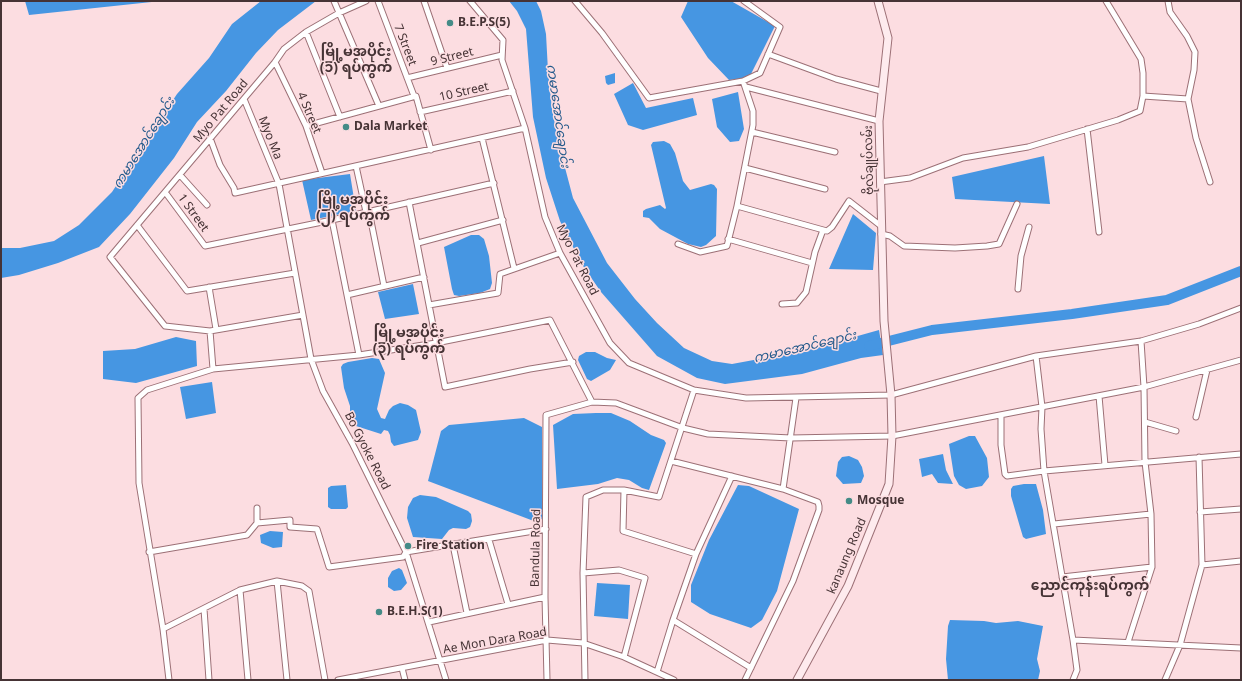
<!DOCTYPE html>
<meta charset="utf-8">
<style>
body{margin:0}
#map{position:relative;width:1242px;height:681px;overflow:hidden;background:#fcdde1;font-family:"Noto Sans",sans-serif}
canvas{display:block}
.frame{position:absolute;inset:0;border:2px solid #463335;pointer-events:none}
</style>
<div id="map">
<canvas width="1242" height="681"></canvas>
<div class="frame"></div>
</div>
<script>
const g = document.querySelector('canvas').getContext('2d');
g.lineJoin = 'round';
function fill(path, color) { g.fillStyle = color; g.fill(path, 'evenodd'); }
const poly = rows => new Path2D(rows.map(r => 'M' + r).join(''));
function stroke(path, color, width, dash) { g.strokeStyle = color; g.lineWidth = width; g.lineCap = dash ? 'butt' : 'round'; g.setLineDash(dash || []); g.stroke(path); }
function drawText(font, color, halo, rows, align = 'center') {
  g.font = font + ' "Noto Sans","Noto Sans Myanmar",sans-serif'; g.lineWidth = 3; g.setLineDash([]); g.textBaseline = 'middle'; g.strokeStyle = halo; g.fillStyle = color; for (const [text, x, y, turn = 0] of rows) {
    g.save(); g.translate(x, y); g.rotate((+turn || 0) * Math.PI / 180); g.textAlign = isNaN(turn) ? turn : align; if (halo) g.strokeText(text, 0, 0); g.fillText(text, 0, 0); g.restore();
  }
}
const water = poly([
 [25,1,161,1,29,15],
 [261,1,316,1,278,30,256,53,226,91,197,122,174,158,130,214,99,247,58,263,19,275,1,278,1,248,20,248,54,241,79,225,112,192,177,94,209,58,232,24],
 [509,1,536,1,541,11,546,34,548,71,552,109,559,145,573,198,607,263,635,299,657,323,684,348,712,361,732,364,808,350,879,330,883,355,861,358,802,374,725,384,697,378,657,356,601,292,581,263,560,221,546,178,533,117,526,29,517,11],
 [688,1,731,1,775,26,749,78,729,80,708,58,681,17],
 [615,73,615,83,608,85,606,83,605,76],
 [633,83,646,108,693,98,697,115,643,130,628,125,614,94],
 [738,92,744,129,739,141,730,142,717,127,712,99],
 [664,141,670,144,675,153,683,181,690,190,711,184,714,185,717,189,716,236,706,245,701,247,688,244,660,229,649,218,643,217,643,211,646,209,660,205,665,209,666,208,651,145,653,142],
 [1044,156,1050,204,955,199,952,177],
 [350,174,356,211,311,220,302,180],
 [853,214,876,233,873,270,829,269],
 [471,235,479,235,484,239,489,256,492,283,490,289,480,293,459,296,454,295,452,289,444,247],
 [413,284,419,314,385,319,378,292],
 [176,337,196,341,197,366,136,383,103,379,103,351,135,349],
 [586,352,595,352,607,358,616,360,610,370,591,381,587,379,578,360,579,356],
 [372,358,379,359,385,373,377,409,381,418,385,419,389,410,393,406,400,403,408,405,416,410,421,432,418,440,394,446,391,442,390,435,388,431,384,430,381,434,356,426,354,423,350,412,350,406,344,388,341,367,343,364,348,362],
 [212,382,216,413,186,419,180,387],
 [596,413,611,413,630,421,651,435,664,440,666,443,649,490,642,488,629,480,617,478,598,484,557,489,553,425,573,414],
 [524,418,542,427,542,518,539,523,428,481,441,431,449,425],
 [969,436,975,436,987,458,989,477,982,486,966,489,959,485,954,476,949,444],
 [943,454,946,470,953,484,938,483,932,474,922,477,919,459],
 [849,456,858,460,862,467,864,476,861,483,843,484,836,476,838,462,842,457],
 [1024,484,1036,484,1043,510,1046,534,1026,539,1023,537,1020,527,1011,496,1011,489,1013,486],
 [346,485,348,507,346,509,331,509,328,507,328,488,331,486],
 [738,485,749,486,799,509,777,591,762,620,751,628,710,614,691,602,691,585,709,540],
 [420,495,436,497,468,511,471,514,472,521,470,527,466,529,453,528,449,530,442,539,413,537,407,518,408,507,413,498],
 [270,531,283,532,282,547,273,548,261,543,260,535],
 [399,568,402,570,407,583,401,590,394,591,388,587,388,578,392,571],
 [597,583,630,585,628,619,594,616],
 [950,620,984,621,996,623,1018,621,1043,626,1037,659,1040,671,1038,680,948,680,946,659,948,626]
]);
const river = poly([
 [869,346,932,330,1072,314,1167,300,1241,271]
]);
const street = poly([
 [334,1,379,106],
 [378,1,414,96],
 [424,1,447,68],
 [470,1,503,40,502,60,525,128,545,217,560,253,610,343,629,363,694,390,746,398,891,395,1036,356,1141,341,1199,324,1241,308],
 [575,1,602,33,649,98,743,81,753,111,753,125,737,206,827,231,832,227,849,201,881,226],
 [1106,1,1141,59,1143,73,1143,96],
 [1168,1,1170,12,1187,36,1195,52,1194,70,1188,99,1196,138,1210,182],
 [306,32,340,117],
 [768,54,836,79,881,91],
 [275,62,306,126,322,173],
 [407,78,502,55],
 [743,81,760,73,780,27,744,1],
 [746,87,879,121],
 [244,99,279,184,311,359,323,391,352,443,406,552,446,680],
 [420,112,513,91],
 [306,126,416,96,431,150],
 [1087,129,1099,232],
 [752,132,835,152],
 [210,138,220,165,234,188,235,193,525,128],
 [482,138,514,268],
 [356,166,366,212],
 [745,168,825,189],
 [180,175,207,205],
 [880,182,910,178,963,158,1028,147,1118,120,1140,111,1143,96,1188,99],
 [165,192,205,246,332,220,494,183],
 [409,202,445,387,530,369,573,362],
 [369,211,384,286],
 [332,220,359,355],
 [137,225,187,291,295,273],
 [881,234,890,236,904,246,955,248,987,246,999,244,1017,204],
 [728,239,812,263],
 [418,243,503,220],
 [678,244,700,252,727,246,737,206],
 [209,287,216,329],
 [1018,289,1021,256,1029,227],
 [347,295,424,277],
 [782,304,797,303,806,292,815,252,823,230],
 [429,305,498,293,500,274,560,253],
 [303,315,210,331,165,326,110,257,275,62,284,49,306,32,339,13,366,1],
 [210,331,213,369],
 [1036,356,1042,407,1041,429,1044,471,1073,640,1077,670,1073,680],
 [1099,396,1105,465],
 [1001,415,1001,445,1005,474,1007,476,1044,471,1241,454],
 [1196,417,1207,370],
 [1145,422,1176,431],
 [671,461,783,489,818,502,819,506,819,510,793,581,745,680],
 [783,489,796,398],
 [624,490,623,531,696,554],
 [1200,512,1241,509],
 [257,523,290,520,290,527,317,529,329,567,403,557,406,552,546,529],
 [1054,524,1151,514],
 [489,540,508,604],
 [453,545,467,613],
 [149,552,247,535,257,523,257,508],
 [1202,565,1241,561],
 [583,573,619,570,645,578,624,657],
 [1062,577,1152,567],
 [277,581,287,680],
 [240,590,248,680],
 [204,609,209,680],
 [673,620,751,668],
 [429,622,545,597],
 [163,629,240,590,277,581,302,586,309,591,325,680],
 [1073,640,1241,648],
 [1128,642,1152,567,1151,514,1145,462,1144,387,1141,341],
 [402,668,405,680],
 [657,672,673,620,696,554,732,476],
 [169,680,163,629,139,483,138,398,147,390,213,369,359,355,436,343,550,320,592,402],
 [338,680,547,640,583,643,624,657,674,680],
 [547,680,545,597,546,415,592,402,616,403,683,428,708,434,791,438,892,436,1144,387,1241,360],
 [585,680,583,573,586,497,603,490,624,490,659,497,694,390],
 [1165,680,1180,645,1202,565,1199,457]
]);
const secondary = poly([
 [797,680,848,586,889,484,892,436,891,395,884,321,879,121,888,38,878,1]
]);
const markers = [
 [450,23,4,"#448b87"],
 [346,127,4,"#448b87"],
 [849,501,4,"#448b87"],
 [408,546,4,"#448b87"],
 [379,612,4,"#448b87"]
];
const poiNames = [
 ["B.E.P.S(5)",458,23],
 ["Dala Market",354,127],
 ["Mosque",857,501],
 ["Fire Station",416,546],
 ["B.E.H.S(1)",387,612]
];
const streetNames = [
 ["7 Street",405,45,69],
 ["9 Street",452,57,-14],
 ["10 Street",464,92,-13],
 ["Myo Pat Road",221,111,-50],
 ["4 Street",309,113,67],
 ["Myo Ma",270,138,68],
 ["ဗိုလ်ချုပ်လမ်း",869,160,-91],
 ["1 Street",193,213,54],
 ["Myo Pat Road",577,260,63],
 ["Bo Gyoke Road",367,451,63],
 ["Bandula Road",536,548,-89],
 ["kanaung Road",847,556,-67],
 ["Ae Mon Dara Road",495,641,-10]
];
const waterNames = [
 ["ကမာအောင်ချောင်း",558,116,82],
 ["ကမာအောင်ချောင်း",144,143,-58],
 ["ကမာအောင်ချောင်း",805,347,-13]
];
const quarterNames = [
 ["မြို့မအပိုင်း",356,52],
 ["(၁) ရပ်ကွက်",356,68],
 ["မြို့မအပိုင်း",353,200],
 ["(၂) ရပ်ကွက်",353,216],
 ["မြို့မအပိုင်း",409,333],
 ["(၃) ရပ်ကွက်",409,349],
 ["ညောင်ကုန်းရပ်ကွက်",1090,586]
];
fill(water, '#4696e2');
stroke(river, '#4696e2', 10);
stroke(street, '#9c7076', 7);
stroke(secondary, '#9c7076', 9);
stroke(street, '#fff', 5);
stroke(secondary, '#feebee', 7);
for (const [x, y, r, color] of markers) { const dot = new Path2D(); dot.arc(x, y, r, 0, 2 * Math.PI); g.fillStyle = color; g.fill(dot); stroke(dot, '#fcdde1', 1.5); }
drawText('bold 12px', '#463335', '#fcdde1', poiNames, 'left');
drawText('12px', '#463335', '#fcdde1', streetNames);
drawText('italic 13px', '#21588a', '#fcdde1', waterNames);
drawText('bold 14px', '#463335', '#fcdde1', quarterNames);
</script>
